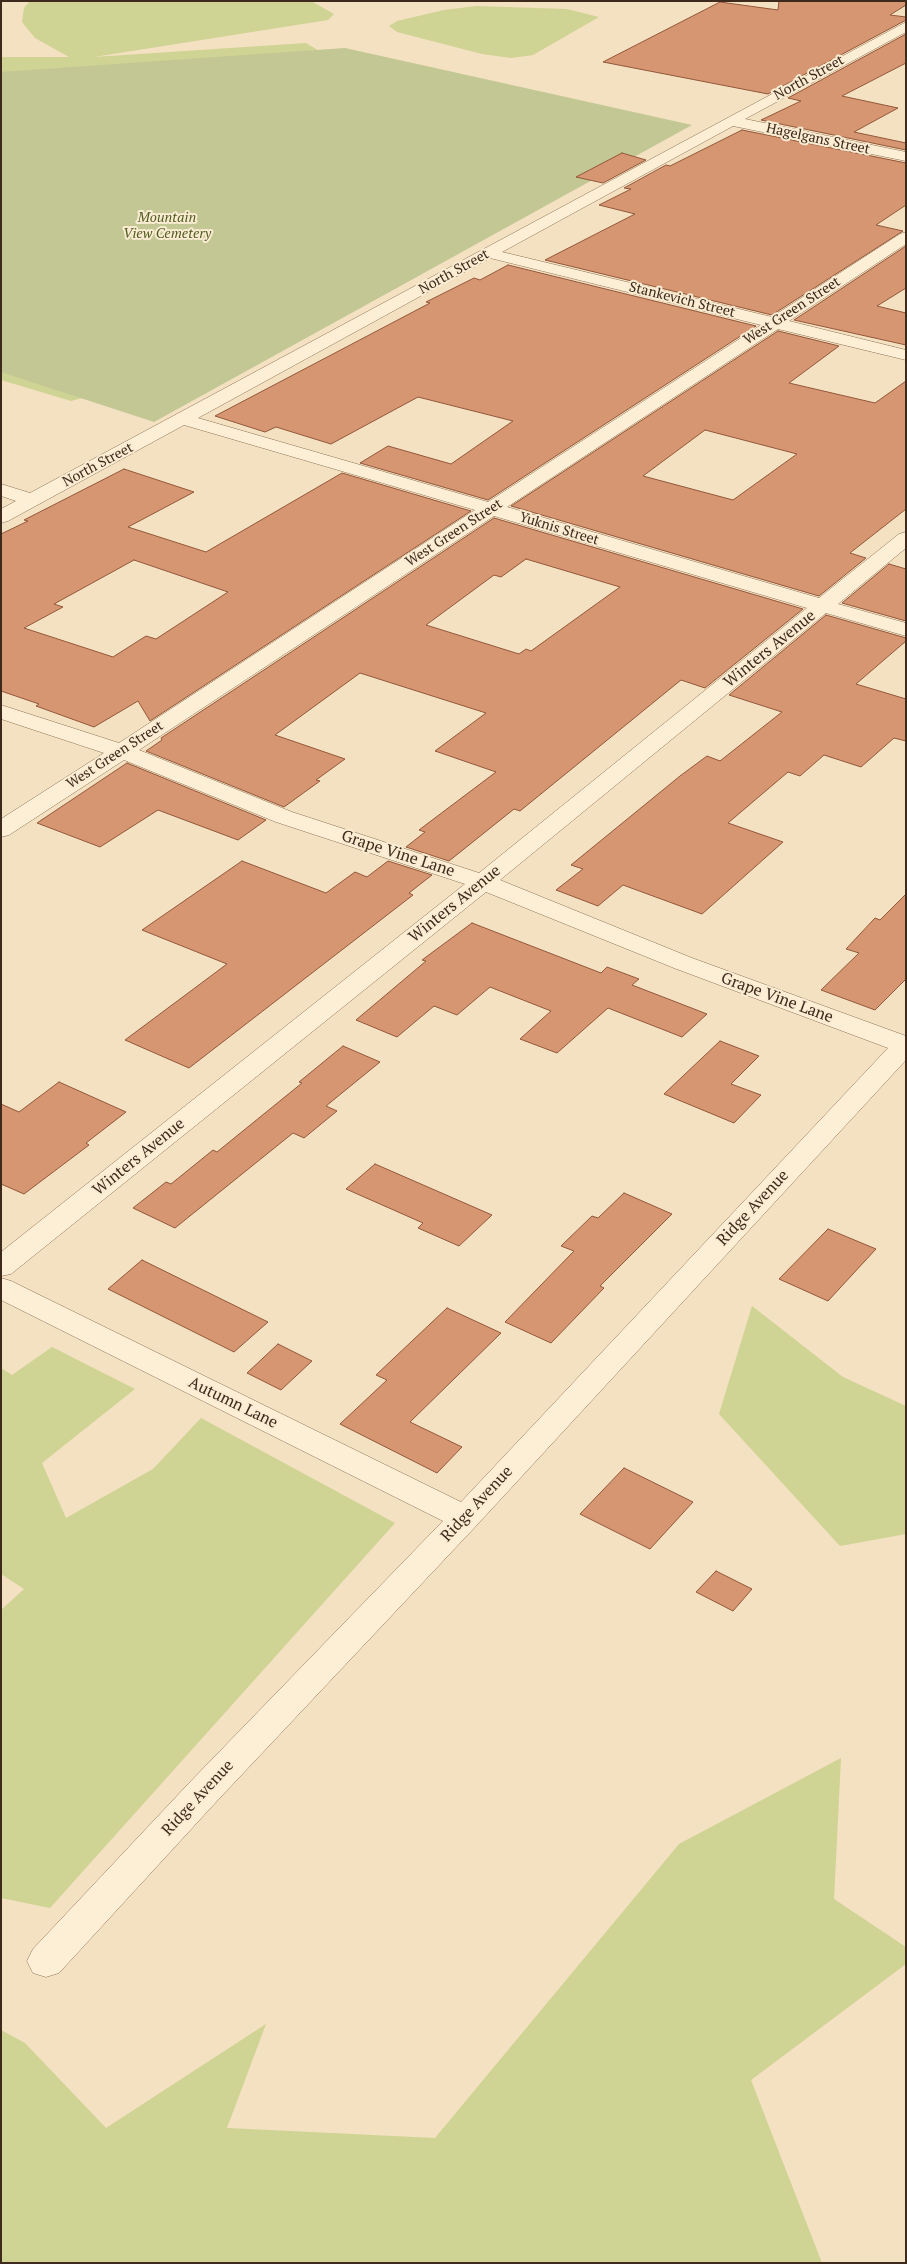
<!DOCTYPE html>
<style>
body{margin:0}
#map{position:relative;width:907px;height:2264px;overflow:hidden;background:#f3e1c1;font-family:"PT Serif",serif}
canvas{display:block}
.frame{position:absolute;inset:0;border:2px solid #3d2a1c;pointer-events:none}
</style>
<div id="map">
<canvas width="907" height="2264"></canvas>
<div class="frame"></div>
</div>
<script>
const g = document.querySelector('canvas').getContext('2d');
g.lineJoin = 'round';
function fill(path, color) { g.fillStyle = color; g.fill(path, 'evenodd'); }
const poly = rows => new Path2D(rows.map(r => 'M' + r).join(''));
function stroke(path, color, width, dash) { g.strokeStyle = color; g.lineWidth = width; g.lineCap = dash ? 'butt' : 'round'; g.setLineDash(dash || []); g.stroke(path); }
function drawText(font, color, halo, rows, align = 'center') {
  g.font = font + ' "PT Serif",serif'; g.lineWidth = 4; g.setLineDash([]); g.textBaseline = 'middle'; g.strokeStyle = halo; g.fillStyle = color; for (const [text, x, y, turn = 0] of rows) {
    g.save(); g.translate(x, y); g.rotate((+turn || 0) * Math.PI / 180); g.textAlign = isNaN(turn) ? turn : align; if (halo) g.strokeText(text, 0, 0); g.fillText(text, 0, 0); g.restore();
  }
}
const green = poly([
 [30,1,311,1,334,14,328,20,94,57,306,43,354,72,1,89,1,57,69,57,35,38,22,22,24,8],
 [476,6,567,9,599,17,533,55,511,58,482,54,397,32,389,26,397,21,444,10],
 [1,364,100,393,71,401,1,380],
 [752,1306,843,1377,906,1406,906,1534,840,1546,719,1414],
 [52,1347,135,1389,42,1463,66,1518,153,1469,201,1418,395,1523,50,1908,1,1898,1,1610,24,1589,1,1574,1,1368,12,1375],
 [841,1758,834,1899,906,1947,906,1964,751,2080,822,2263,1,2263,1,2030,25,2043,106,2128,266,2024,227,2128,435,2138,679,1844]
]);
const cemetery = poly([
 [345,48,692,125,154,422,1,372,1,72]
]);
const building = poly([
 [779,1,906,1,906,5,890,15,906,17,906,20,768,94,603,62,720,2,778,10,779,1],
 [906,34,906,63,842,96,898,108,854,132,906,143,906,150,761,120,801,101,788,98,906,34],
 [742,130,906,163,906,205,876,225,903,231,772,315,545,260,635,214,599,205,631,189,624,188,666,165,670,166,742,130],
 [622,153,646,160,603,183,576,177,622,153],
 [906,246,906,288,877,306,906,313,906,345,794,320,906,246],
 [508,265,756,326,488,500,360,463,388,446,451,464,513,421,418,397,331,444,276,427,265,432,215,416,430,303,426,302,474,278,480,280,508,265],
 [778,331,839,346,789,383,875,403,906,381,906,509,850,553,866,558,819,596,511,506,778,331],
 [705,430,797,454,733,500,643,476,705,430],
 [124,469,194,492,128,527,206,552,342,473,471,511,150,721,138,701,94,727,36,706,39,704,1,691,1,534,28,521,24,520,124,469],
 [134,560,228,592,156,639,146,636,113,657,24,628,63,607,54,604,134,560],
 [494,518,803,609,705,688,681,680,520,811,514,809,449,861,406,847,425,832,419,830,496,772,435,751,486,713,360,673,275,735,345,759,316,780,320,781,284,807,146,751,162,740,161,738,494,518],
 [526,559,620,587,531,651,526,649,519,654,426,625,494,575,501,577,526,559],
 [889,564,906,569,906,621,842,603,889,564],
 [826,615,906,638,906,641,856,684,906,699,906,741,894,738,861,767,824,755,800,776,788,772,728,823,783,842,702,914,623,885,598,906,556,890,583,869,571,865,680,776,707,756,720,761,782,712,729,695,826,615],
 [127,763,266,820,238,840,158,810,100,847,37,823,127,763],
 [242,861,326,893,355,872,367,877,388,861,432,875,409,893,413,895,189,1068,125,1040,227,964,142,930,242,861],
 [906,894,906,979,875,1010,821,990,859,953,846,949,875,918,880,920,906,894],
 [472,923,601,973,607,967,639,979,632,985,707,1014,682,1037,608,1008,557,1053,520,1039,551,1011,490,987,457,1015,434,1006,397,1037,356,1020,426,961,422,960,472,923],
 [720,1041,759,1056,731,1084,761,1095,734,1123,664,1094,720,1041],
 [343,1046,380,1062,326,1106,337,1111,304,1138,293,1133,175,1228,133,1208,166,1182,171,1184,213,1150,217,1152,302,1083,299,1082,343,1046],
 [59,1082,126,1112,86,1143,89,1145,24,1194,1,1184,1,1104,19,1112,59,1082],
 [375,1164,492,1215,459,1246,418,1228,423,1223,346,1189,375,1164],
 [624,1193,672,1214,600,1286,604,1288,551,1343,505,1322,574,1251,561,1246,592,1216,598,1218,624,1193],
 [828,1229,876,1249,828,1301,779,1279,828,1229],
 [142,1260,268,1322,234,1352,108,1289,142,1260],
 [447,1308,501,1333,410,1422,462,1447,437,1473,340,1424,387,1380,376,1375,447,1308],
 [278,1344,312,1361,281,1390,247,1373,278,1344],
 [624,1468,693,1502,650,1549,580,1514,624,1468],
 [716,1571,752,1589,733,1611,696,1592,716,1571]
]);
const minor = poly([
 [906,22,906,32,745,119,906,152,906,161,733,126,502,252,772,317,900,234,906,232,906,244,789,321,906,350,906,360,778,329,507,507,819,598,899,534,906,532,906,548,838,604,906,623,906,636,826,613,500,880,692,958,906,1036,906,1060,476,1526,217,1801,59,1973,46,1977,33,1973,27,1961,33,1949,191,1781,443,1521,1,1300,1,1278,11,1281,461,1502,888,1048,674,968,486,892,11,1274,1,1276,1,1252,465,884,276,822,124,760,9,835,1,837,1,819,104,753,1,719,1,705,119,743,475,510,184,425,8,521,1,523,1,509,16,501,1,496,1,484,30,493,906,22],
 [490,258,761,325,488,502,198,418,490,258],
 [494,516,807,608,479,873,292,812,139,750,494,516]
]);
const farStreetnames = [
 ["North Street",809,78,-29],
 ["Hagelgans Street",818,139,12],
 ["North Street",454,272,-29],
 ["Stankevich Street",682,300,14],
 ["West Green Street",792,311,-33],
 ["North Street",98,465,-28],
 ["Yuknis Street",559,529,17],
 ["West Green Street",454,533,-33],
 ["West Green Street",115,755,-33]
];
const farParknames = [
 ["Mountain",167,218],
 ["View Cemetery",167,234]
];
const streetNames = [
 ["Winters Avenue",770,649,-39],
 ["Grape Vine Lane",398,854,18],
 ["Winters Avenue",455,904,-39],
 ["Grape Vine Lane",777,998,20],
 ["Winters Avenue",139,1157,-39],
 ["Ridge Avenue",753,1208,-47],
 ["Autumn Lane",233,1403,26],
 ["Ridge Avenue",477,1504,-47],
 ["Ridge Avenue",198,1798,-47]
];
fill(green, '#cfd393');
fill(cemetery, '#c3c794');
fill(building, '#d69672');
stroke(building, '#925739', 1);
stroke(minor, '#8f7156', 1);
fill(minor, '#fdefd6');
drawText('14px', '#3d2a1c', '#faecd2', farStreetnames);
drawText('italic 14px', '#505c20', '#faecd2', farParknames);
drawText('16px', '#3d2a1c', '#faecd2', streetNames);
</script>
